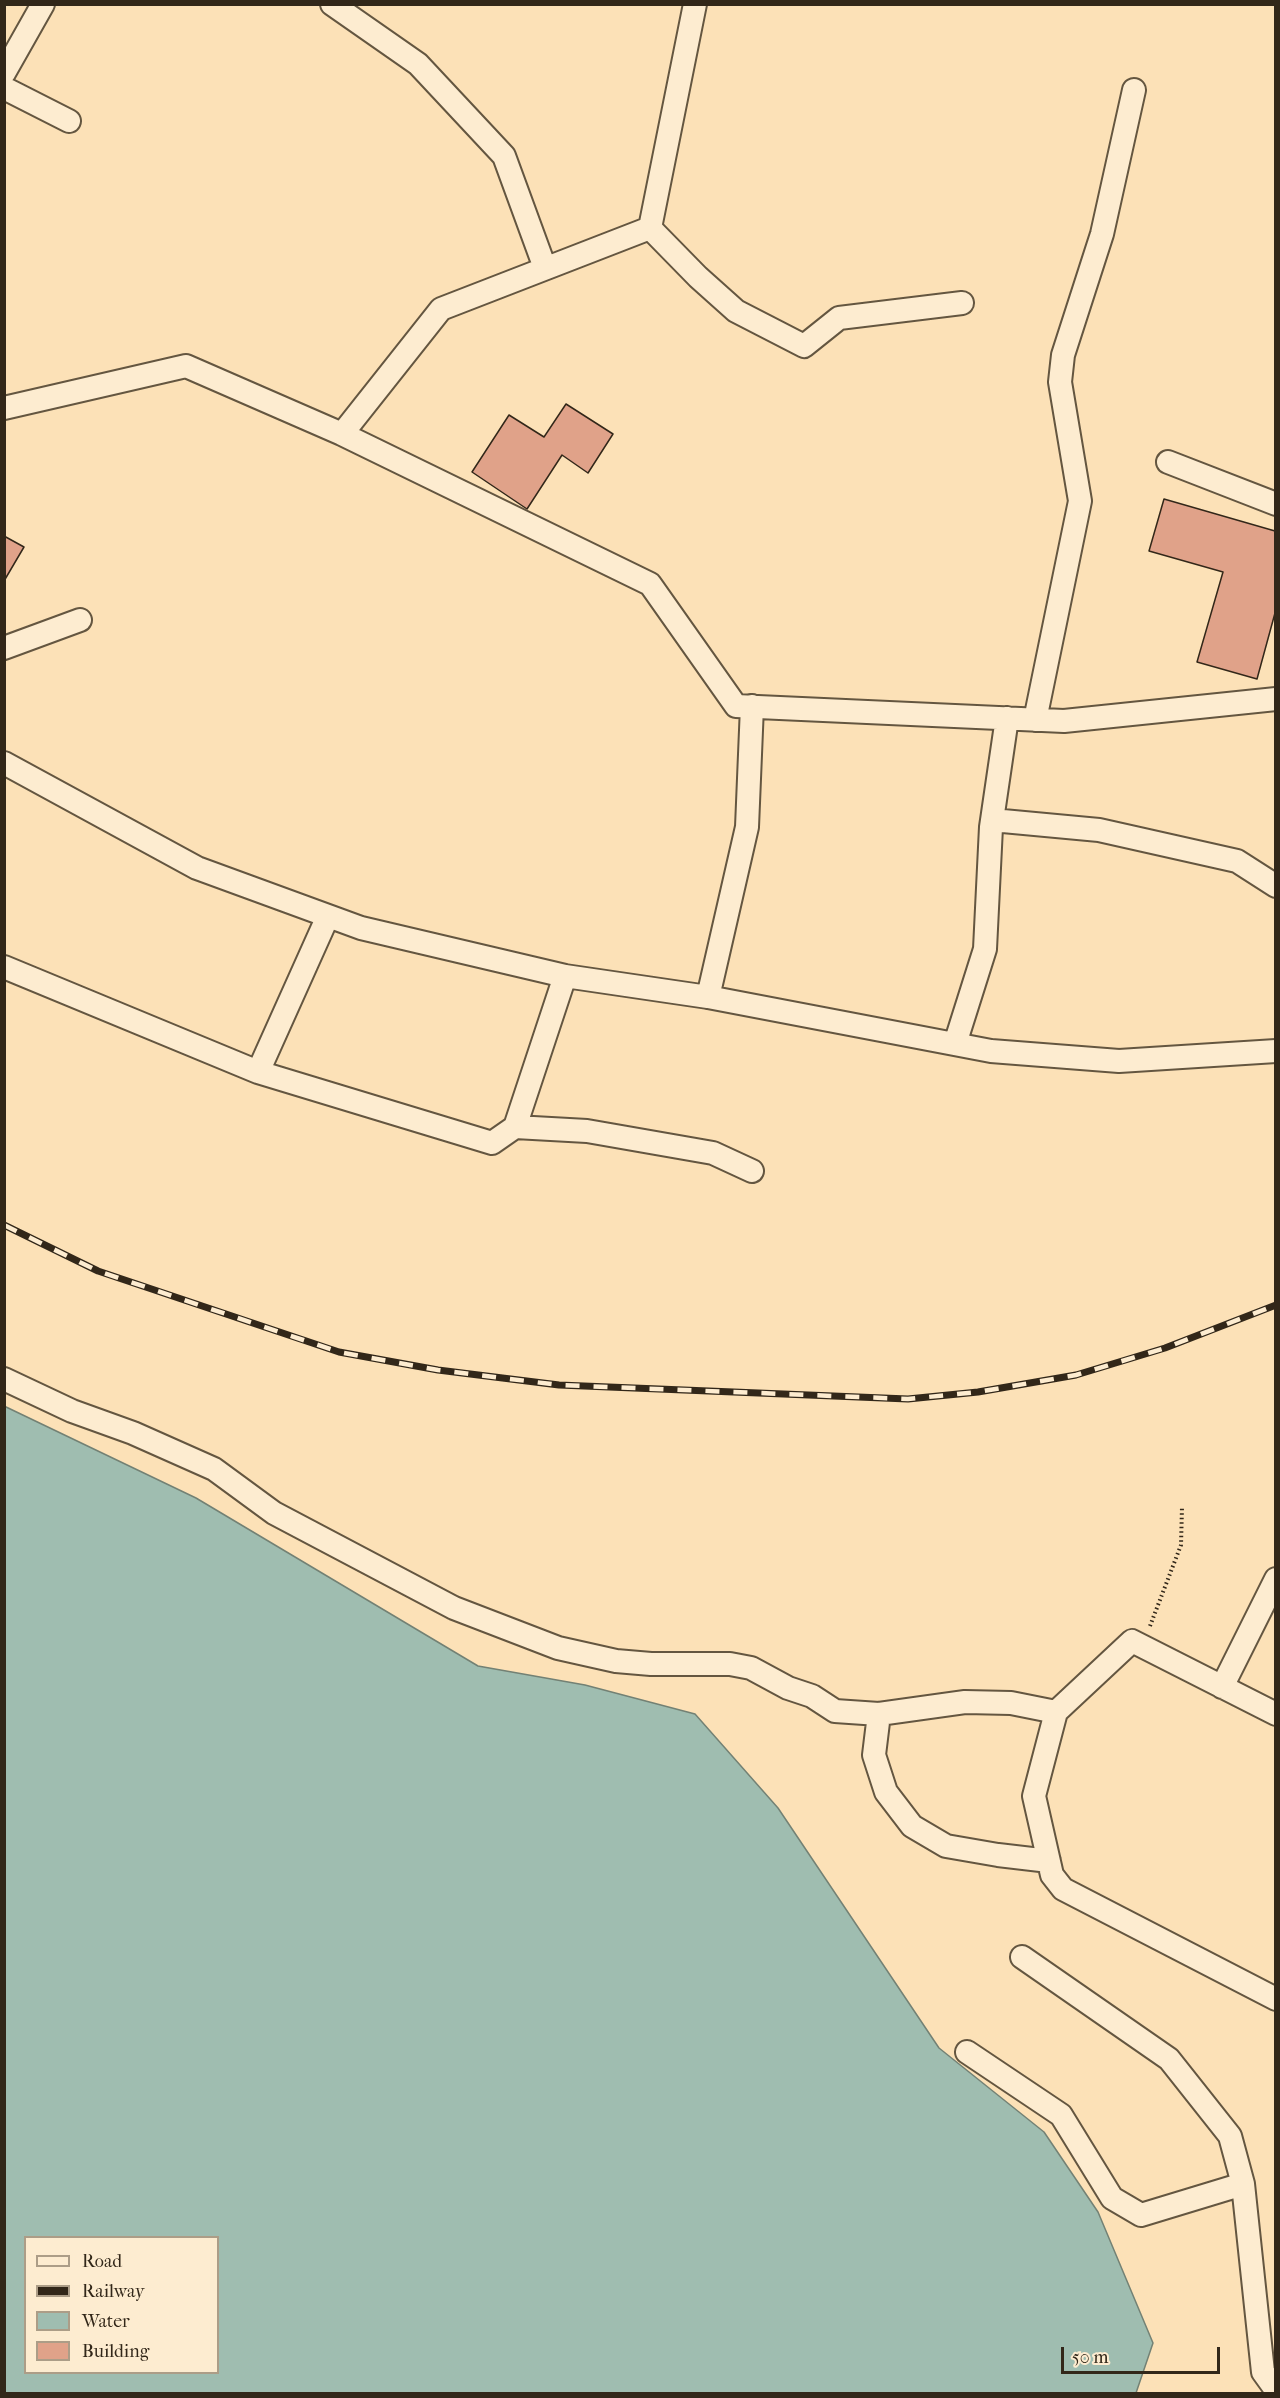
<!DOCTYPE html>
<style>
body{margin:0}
#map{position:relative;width:1280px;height:2398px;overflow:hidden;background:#fce1b7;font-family:"IM FELL French Canon",serif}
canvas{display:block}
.frame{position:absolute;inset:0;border:6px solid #322719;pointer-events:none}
.legend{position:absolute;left:24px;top:2236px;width:195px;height:138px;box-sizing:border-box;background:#fdecd0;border:2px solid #ac9d87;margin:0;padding:8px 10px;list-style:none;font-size:18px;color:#322719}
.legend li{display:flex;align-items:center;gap:12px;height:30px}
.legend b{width:30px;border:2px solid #ac9d87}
.scale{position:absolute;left:1061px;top:2347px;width:159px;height:27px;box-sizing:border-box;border:3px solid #322719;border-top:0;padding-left:8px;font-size:18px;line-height:21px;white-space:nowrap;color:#322719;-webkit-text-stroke:4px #fdecd0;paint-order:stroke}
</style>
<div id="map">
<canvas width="1280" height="2398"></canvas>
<div class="frame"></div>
<ul class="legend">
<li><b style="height:8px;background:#fdecd0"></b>Road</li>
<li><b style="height:8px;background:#322719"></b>Railway</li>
<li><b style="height:16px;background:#9fbdb0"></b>Water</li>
<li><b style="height:16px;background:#e0a289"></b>Building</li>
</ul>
<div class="scale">50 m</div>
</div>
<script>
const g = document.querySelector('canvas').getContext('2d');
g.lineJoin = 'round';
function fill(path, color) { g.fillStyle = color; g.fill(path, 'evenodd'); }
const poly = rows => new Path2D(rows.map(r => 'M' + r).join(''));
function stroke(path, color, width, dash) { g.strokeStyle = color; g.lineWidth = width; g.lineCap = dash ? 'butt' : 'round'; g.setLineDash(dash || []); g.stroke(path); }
const water = poly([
 [4,1406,196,1498,478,1666,585,1685,695,1714,778,1808,939,2048,1044,2132,1098,2212,1153,2343,1136,2393,5,2393,4,1406],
 [26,2238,218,2238,218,2372,26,2372,26,2238]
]);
const building = poly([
 [566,404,613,434,588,473,562,455,527,509,472,472,509,415,544,437,566,404],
 [1164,499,1275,531,1275,613,1257,679,1197,662,1223,572,1149,551,1164,499],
 [4,536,24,547,4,581,4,536]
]);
const path = poly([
 [1150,1626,1181,1545,1182,1507]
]);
const minor = poly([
 [332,4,418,64,504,156,545,268],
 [695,4,650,228,698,277,736,311,804,346,839,318,962,303],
 [4,73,43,4],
 [4,88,69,121],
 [4,408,186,366,342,434,441,309,650,228],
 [342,434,650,584,736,706,1064,721,1276,699],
 [1168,462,1276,504],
 [4,648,80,620],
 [1035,720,1080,501,1060,382,1063,355,1102,234,1134,90],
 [4,763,197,868,361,928,565,976,708,997,991,1051,1119,1061,1276,1051],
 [992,820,1099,830,1237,861,1276,886],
 [4,967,258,1072,492,1143,515,1127,565,976],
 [708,997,747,827,752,706],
 [955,1044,985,949,991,827,1007,718],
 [258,1072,328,916],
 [515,1127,587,1131,713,1153,752,1171],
 [4,1379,72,1411,133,1433,214,1469,274,1513,454,1608,558,1648,616,1661,651,1664,730,1664,751,1668,788,1688,812,1696,835,1711,879,1714,965,1702,1011,1703,1056,1712],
 [1222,1687,1276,1579],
 [879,1714,874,1755,886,1792,912,1826,946,1846,998,1855,1049,1861],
 [1276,1714,1132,1641,1056,1712,1034,1796,1052,1875,1063,1889,1276,1999],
 [1022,1957,1169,2059,1230,2136,1243,2184,1263,2372,1276,2390],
 [967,2052,1061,2115,1112,2198,1141,2215,1243,2184]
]);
const rail = poly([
 [4,1225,98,1271,339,1352,438,1370,559,1385,908,1399,978,1392,1076,1375,1165,1348,1276,1305]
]);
fill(water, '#9fbdb0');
stroke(water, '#738174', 1.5);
fill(building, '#e0a289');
stroke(building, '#322719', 1.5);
stroke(minor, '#645640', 26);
stroke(path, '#322719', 4, [1.5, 3]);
stroke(minor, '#fdecd0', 22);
stroke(rail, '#322719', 7);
stroke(rail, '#fdecd0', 4.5, [14]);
</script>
